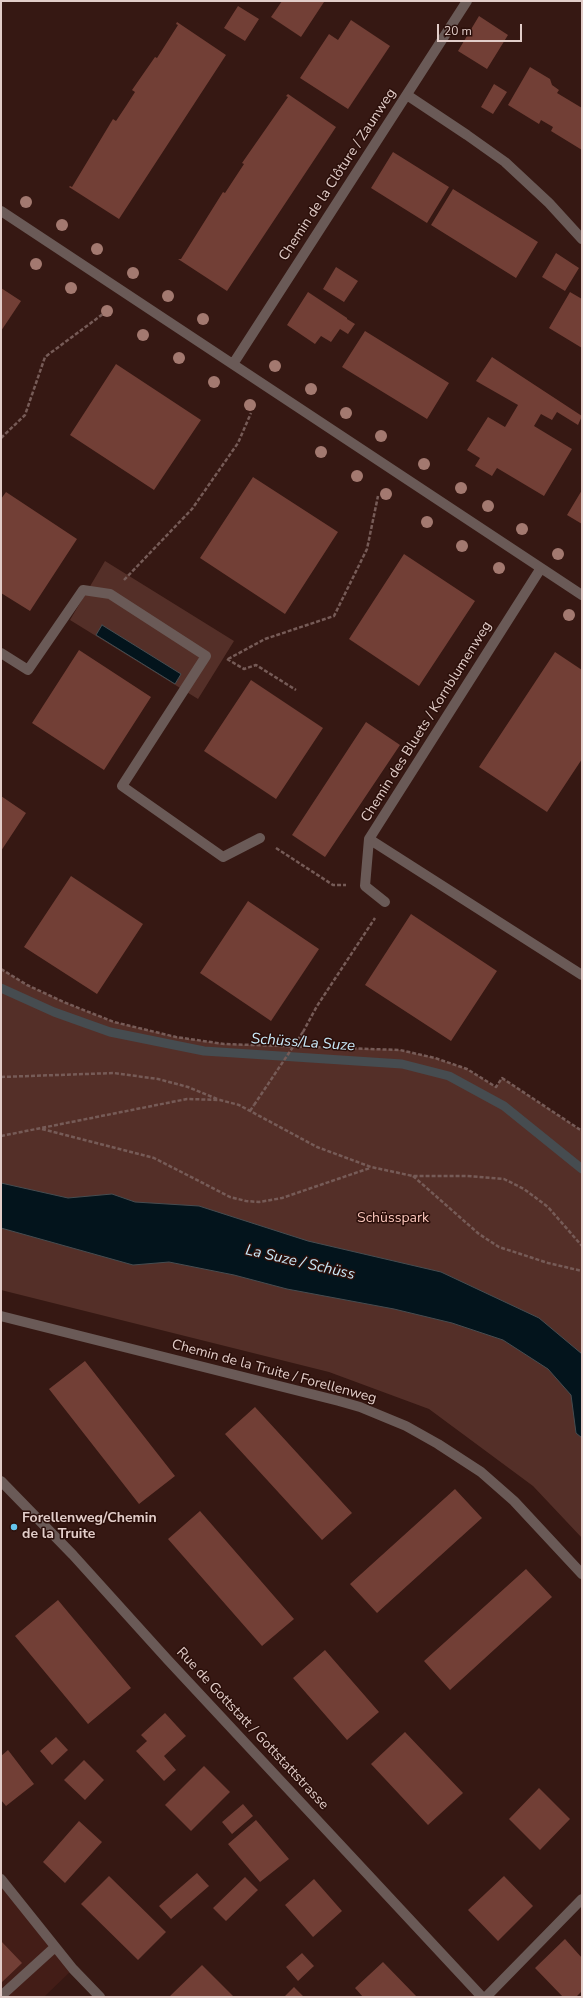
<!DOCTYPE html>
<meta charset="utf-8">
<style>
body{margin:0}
#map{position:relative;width:583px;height:1998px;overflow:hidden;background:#361813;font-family:"Nunito Sans",sans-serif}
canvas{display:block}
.frame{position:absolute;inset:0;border:2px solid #e2cdc9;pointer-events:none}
.scale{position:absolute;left:437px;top:24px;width:85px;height:18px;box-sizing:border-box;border:2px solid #e2cdc9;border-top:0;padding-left:5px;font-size:12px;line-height:14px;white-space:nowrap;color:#e2cdc9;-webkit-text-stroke:3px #2b0f0a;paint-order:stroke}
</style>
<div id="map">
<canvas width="583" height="1998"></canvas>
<div class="frame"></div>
<div class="scale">20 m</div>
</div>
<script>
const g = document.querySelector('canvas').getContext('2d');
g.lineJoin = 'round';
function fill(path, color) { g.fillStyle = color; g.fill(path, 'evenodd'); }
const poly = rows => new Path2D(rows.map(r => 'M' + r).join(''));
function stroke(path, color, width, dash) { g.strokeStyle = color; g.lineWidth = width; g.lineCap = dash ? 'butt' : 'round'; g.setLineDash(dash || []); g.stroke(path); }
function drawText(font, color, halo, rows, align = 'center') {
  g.font = font + ' "Nunito Sans",sans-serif'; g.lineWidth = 3; g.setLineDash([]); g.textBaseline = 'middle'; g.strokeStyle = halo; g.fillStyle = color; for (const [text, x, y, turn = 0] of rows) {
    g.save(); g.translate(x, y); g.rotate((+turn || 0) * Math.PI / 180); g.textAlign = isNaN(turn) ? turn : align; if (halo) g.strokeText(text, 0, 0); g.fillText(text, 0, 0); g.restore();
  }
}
const built = poly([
 [1,1879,73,1969,44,1997,1,1997]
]);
const green = poly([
 [105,561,234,641,198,699,70,620],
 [1,969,27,985,66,1003,114,1022,176,1037,224,1044,400,1050,435,1058,467,1069,496,1087,502,1078,582,1131,582,1538,533,1486,429,1409,329,1372,1,1290]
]);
const water = poly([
 [102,625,181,674,175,684,96,635,102,625],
 [1,1183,68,1198,112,1194,135,1202,199,1206,308,1241,441,1272,539,1318,582,1354,582,1438,576,1433,571,1395,548,1369,503,1340,452,1323,394,1309,287,1289,234,1275,169,1262,133,1265,1,1228,1,1183]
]);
const stream = poly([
 [1,988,54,1012,110,1032,204,1051,402,1064,449,1076,504,1106,582,1169]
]);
const building = poly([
 [282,1,322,1,324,2,301,37,271,17],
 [238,6,259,19,245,41,224,28],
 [479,16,508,35,487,69,458,51],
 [351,20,390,46,348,109,300,78,329,34,338,40],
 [177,22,226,55,119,219,69,187,70,186,72,187,113,119,116,121,126,106,135,92,132,90,155,57,157,58,178,25,176,24],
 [530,67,550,79,552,85,559,90,557,93,582,108,582,150,551,131,553,127,541,120,539,124,508,105],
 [494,84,507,92,493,114,481,107],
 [288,94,336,127,227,291,178,259,181,259,223,192,225,193,244,164,242,163,288,97,286,96],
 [393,152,449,187,427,223,371,188],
 [453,189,538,242,516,278,431,225],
 [556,253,579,268,565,291,542,277],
 [336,267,358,281,344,302,323,289],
 [1,288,21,301,1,331],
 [308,292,347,318,347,319,355,324,348,334,340,329,331,342,321,336,315,344,287,325],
 [570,292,582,299,582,348,549,328],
 [365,331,449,383,427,419,342,367],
 [492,357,582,416,578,425,557,412,552,420,541,414,534,426,572,449,544,496,497,468,492,476,475,466,480,458,467,450,488,417,505,427,518,405,476,381],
 [116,364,201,420,154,490,70,435],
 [253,477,338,532,285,614,200,558],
 [582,490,582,524,567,515],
 [6,492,77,539,30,611,1,593,1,499],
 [404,554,475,601,419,686,349,639],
 [79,650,151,697,104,770,32,723],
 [555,652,582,670,582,759,547,812,479,767],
 [251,680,323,728,276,799,204,751],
 [366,722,400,745,325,857,292,835],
 [1,796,26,813,1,851],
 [71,876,143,924,97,994,24,947],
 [248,901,319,949,271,1021,200,973],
 [411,914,497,971,451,1041,365,985],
 [85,1361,175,1476,139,1504,49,1389],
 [255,1407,352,1513,322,1540,225,1434],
 [455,1489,482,1518,377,1613,350,1584],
 [200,1511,294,1619,262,1646,168,1539],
 [526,1569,552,1597,450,1690,424,1661],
 [58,1600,131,1688,88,1724,15,1636],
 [325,1650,379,1712,347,1740,293,1678],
 [165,1713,186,1736,164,1756,176,1770,164,1781,136,1751,147,1741,141,1735],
 [405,1732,463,1793,428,1825,371,1764],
 [56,1737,68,1750,52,1765,40,1751],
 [8,1750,34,1784,6,1806,1,1800,1,1756],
 [84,1760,104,1780,85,1800,64,1780],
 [204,1766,230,1792,191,1831,165,1805],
 [539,1788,570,1819,540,1850,509,1819],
 [243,1804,253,1816,232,1834,222,1822],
 [256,1820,289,1859,260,1882,228,1844],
 [79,1821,102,1842,65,1883,43,1862],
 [197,1873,209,1886,171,1919,159,1906],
 [109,1876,166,1932,138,1960,81,1904],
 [504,1876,533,1906,498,1941,468,1910],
 [245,1877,258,1890,226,1921,213,1908],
 [314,1879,342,1911,313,1937,285,1905],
 [565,1939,582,1958,582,1991,576,1997,563,1997,535,1968],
 [1,1941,22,1963,1,1983],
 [302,1953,314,1966,298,1981,286,1967],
 [383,1962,417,1997,363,1997,355,1988],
 [202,1965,234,1997,169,1997],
 [294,1987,304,1997,284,1997]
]);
const path = poly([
 [1,438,25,415,45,357,103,314],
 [124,580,192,509,238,443,251,413],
 [227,659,244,669,256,665,296,690],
 [228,659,265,639,334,616,367,549,378,496],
 [276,848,333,885,346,885],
 [1,969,27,985,66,1003,114,1022,176,1037,224,1044,400,1050,435,1058,467,1069,496,1087,502,1078,582,1131],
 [303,1032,317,1006,375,918],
 [1,1077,114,1073,158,1079,188,1087,217,1099],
 [250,1111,254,1105],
 [42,1129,154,1158,230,1197,246,1201,259,1202,282,1198,370,1168],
 [1,1136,187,1099,220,1100,239,1105,317,1147,371,1167,413,1176,467,1176,504,1179,524,1189,548,1207,582,1246],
 [413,1176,479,1234,499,1247,548,1263,582,1271]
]);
const minor = poly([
 [407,95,467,135,505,162,549,203,582,239],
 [1,211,582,595],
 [233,364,467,1],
 [541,568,369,839,582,975],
 [1,653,28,670,83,590,110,594,206,656,122,786,223,857,260,838],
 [369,839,365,886,385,902],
 [1,1316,339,1401,360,1407,406,1426,438,1444,481,1472,514,1501,582,1574],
 [1,1481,73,1555,167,1659,482,1997],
 [1,1879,73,1969,100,1997],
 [1,1996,55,1947],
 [486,1997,582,1899]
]);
const pathBridge = poly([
 [254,1105,303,1032]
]);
const trees = [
 [26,202],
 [62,225],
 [97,249],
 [36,264],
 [133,273],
 [71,288],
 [168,296],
 [107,311],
 [203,319],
 [143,335],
 [179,358],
 [275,366],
 [214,382],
 [311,389],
 [250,405],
 [346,413],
 [381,436],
 [321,452],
 [424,464],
 [357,476],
 [461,488],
 [386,494],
 [488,506],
 [427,522],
 [522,529],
 [462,546],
 [558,554],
 [499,568],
 [569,615]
];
const markers = [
 [14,1527,4,"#65c5ee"]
];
const streetNames = [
 ["Chemin de la Clôture / Zaunweg",338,175,-57],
 ["Chemin des Bluets / Kornblumenweg",427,722,-58],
 ["Chemin de la Truite / Forellenweg",274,1372,15],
 ["Rue de Gottstatt / Gottstattstrasse",252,1729,47]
];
const parkNames = [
 ["Schüsspark",393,1219]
];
const poiNames = [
 ["Forellenweg/Chemin",22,1519],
 ["de la Truite",22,1535]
];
const waterNames = [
 ["Schüss/La Suze",303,1043,4],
 ["La Suze / Schüss",300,1263,13]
];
fill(built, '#431d17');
fill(green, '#542f28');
fill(water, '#03141c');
stroke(water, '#464c50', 1);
stroke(stream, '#464c50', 9);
fill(building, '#723f36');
stroke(path, '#765b57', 2.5, [4, 2]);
stroke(minor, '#6a5a57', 10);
stroke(pathBridge, '#765b57', 2.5, [4, 2]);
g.fillStyle = '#a37970';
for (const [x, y] of trees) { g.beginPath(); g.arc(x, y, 6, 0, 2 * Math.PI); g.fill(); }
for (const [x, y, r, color] of markers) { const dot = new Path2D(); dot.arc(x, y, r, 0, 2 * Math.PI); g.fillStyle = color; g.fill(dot); stroke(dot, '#2b0f0a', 1.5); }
drawText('14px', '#e2cdc9', '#2b0f0a', streetNames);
drawText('14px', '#fcc8bd', '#2b0f0a', parkNames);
drawText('bold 14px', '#e2cdc9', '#2b0f0a', poiNames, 'left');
drawText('italic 15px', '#c9eafa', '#2b0f0a', waterNames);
</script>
